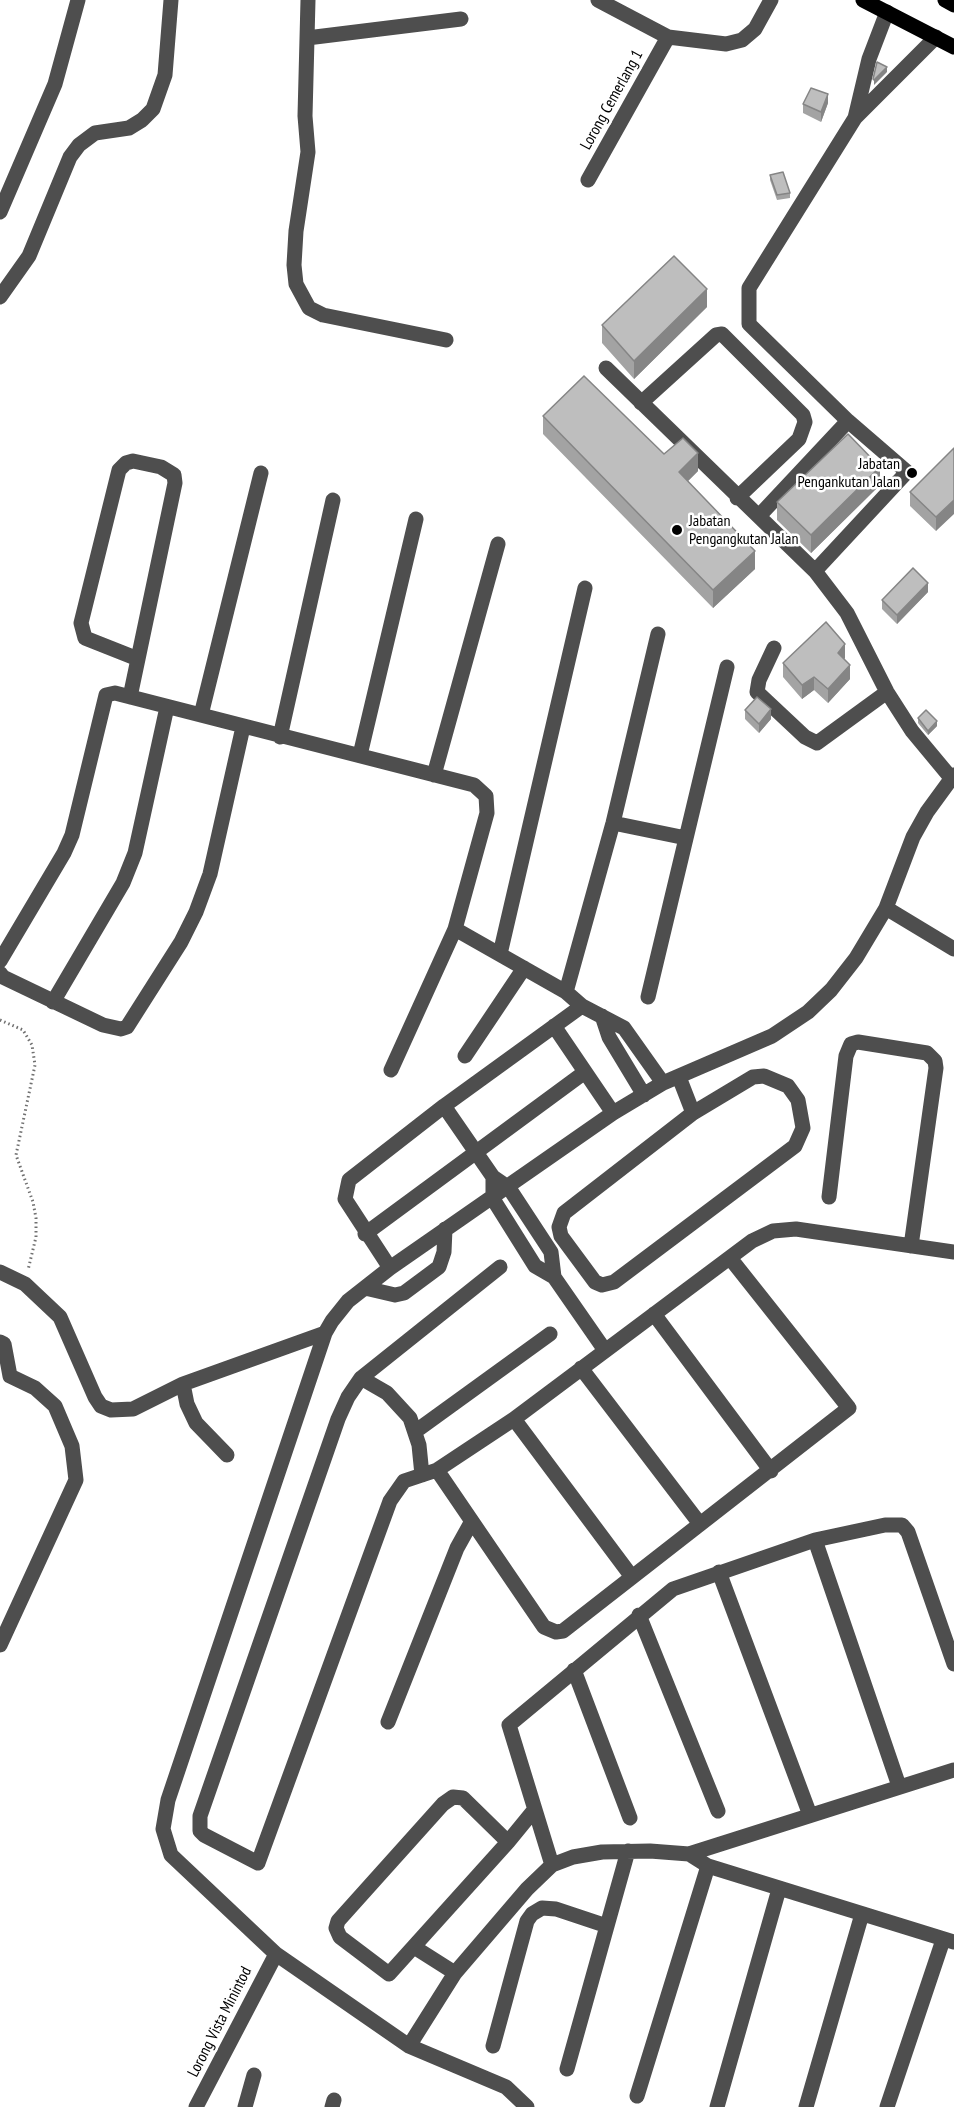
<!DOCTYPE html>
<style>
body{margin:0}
canvas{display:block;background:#fff}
</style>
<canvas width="954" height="2107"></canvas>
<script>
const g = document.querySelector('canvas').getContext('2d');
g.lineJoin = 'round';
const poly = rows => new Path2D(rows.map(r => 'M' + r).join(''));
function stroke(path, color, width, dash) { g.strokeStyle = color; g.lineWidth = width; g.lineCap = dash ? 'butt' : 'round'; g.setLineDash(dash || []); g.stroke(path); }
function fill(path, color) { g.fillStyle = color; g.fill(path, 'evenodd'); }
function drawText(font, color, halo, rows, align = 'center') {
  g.font = font + ' "PT Sans Narrow",sans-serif'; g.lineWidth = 5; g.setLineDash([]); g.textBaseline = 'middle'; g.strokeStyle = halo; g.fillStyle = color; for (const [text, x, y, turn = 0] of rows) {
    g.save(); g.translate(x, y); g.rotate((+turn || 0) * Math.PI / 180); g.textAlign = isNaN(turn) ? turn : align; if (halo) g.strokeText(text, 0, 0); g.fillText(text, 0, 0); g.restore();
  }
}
const path = poly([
 [0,1020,23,1030,32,1045,35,1065,16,1155,33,1202,36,1218,36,1237,28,1270]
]);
const minor = poly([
 [308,0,305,116,308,152,296,231,294,265,296,284,309,308,323,315,446,340],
 [598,0,668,37,726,44,742,40,755,29,771,0],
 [307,38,461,19],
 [855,118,869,59,887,12],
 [588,180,668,37],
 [0,212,55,84,78,0],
 [0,297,29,256,70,157,79,145,95,133,129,128,142,120,153,109,165,75,171,0],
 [606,368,815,571,847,613,887,692,912,731,951,778],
 [641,403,716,335,722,334,803,415,805,422,799,439,737,498],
 [759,516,848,421],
 [815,571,907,472,848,421,749,324,749,288,855,118,936,37],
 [774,648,759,680,757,692,805,737,817,743,887,692],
 [130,697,138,659,175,483,174,475,161,467,133,461,126,463,119,470,81,623,85,638,138,659],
 [201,715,261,473],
 [280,737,333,500],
 [360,755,416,519],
 [434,775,498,544],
 [613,823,686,838],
 [886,908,954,949],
 [455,929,566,992,582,1006,624,1028,663,1083],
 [500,954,585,588],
 [0,961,64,853,72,835,106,695,115,693,474,785,486,796,487,813,455,929,391,1070],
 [0,973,3,977,103,1025,121,1029,127,1027,181,942,196,912,210,874,243,727],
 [566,992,613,823,658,634],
 [648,997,727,667],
 [53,1002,123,883,135,853,167,707],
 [602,1016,609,1037,644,1095],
 [554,1026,613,1113],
 [465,1056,524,968],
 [764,1076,788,1086,798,1100,803,1128,795,1146,614,1282,602,1285,595,1282,561,1236,559,1227,564,1213,693,1113,753,1077,764,1076],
 [679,1077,693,1113],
 [444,1106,493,1177,509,1188,551,1252,554,1277],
 [493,1177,493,1199,535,1266,554,1277,604,1349],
 [829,1197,846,1056,851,1044,858,1042,927,1053,935,1061,936,1068,911,1246],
 [365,1234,585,1072],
 [500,1267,361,1378,348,1397,338,1419,200,1816,200,1831,204,1835,258,1863,390,1501,404,1481,437,1470,514,1419,752,1241,773,1231,796,1229,954,1252],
 [390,1268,345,1199,349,1180,444,1106,582,1006],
 [0,1272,25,1284,60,1317,95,1397,101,1406,111,1410,133,1409,183,1384,325,1333],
 [365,1288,395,1295,404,1293,439,1267,444,1252,445,1229],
 [654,1314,771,1471],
 [0,1342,4,1344,10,1376,35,1388,55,1406,72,1446,76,1480,0,1645],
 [581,1368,700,1524],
 [361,1378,387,1393,410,1418,419,1445,422,1475],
 [183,1384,187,1404,196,1423,227,1455],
 [514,1419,632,1577],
 [416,1431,550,1334],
 [437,1470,544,1627,556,1632,563,1631,849,1408,730,1258],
 [815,1540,899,1786],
 [719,1572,810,1815],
 [639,1615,718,1811],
 [574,1670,630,1818],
 [388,1722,457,1548,472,1521],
 [508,1842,463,1798,453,1797,443,1804,338,1921,336,1928,340,1937,389,1974,508,1842,535,1809],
 [689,1854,708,1866,954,1942],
 [552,1865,509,1725,673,1589,815,1540,885,1525,902,1525,908,1532,954,1664],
 [414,1947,455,1973],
 [409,2046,455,1973,527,1889,552,1865,573,1857,602,1852,650,1851,689,1854,954,1770],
 [493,2046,527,1921,532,1914,542,1908,556,1909,607,1926],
 [567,2069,628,1851],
 [637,2096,708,1866],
 [196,2107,276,1954],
 [245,2107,254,2075],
 [332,2107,334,2100],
 [527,2107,506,2087,409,2046,276,1954,171,1855,163,1829,168,1800,325,1333,332,1321,348,1301,390,1268,613,1113,663,1083,772,1036,808,1012,831,990,856,958,886,908,913,837,927,812,954,775],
 [717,2107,779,1889],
 [806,2107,862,1914],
 [887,2107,943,1940]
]);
const major = poly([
 [863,0,954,47],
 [945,0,954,5]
]);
const wall = poly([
 [828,103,821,122,803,113,803,104],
 [770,175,790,193,790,198,777,200,770,180],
 [707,307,634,379,602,343,602,325],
 [543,416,664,454,698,471,688,481,755,569,713,608,543,434],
 [954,448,936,531,910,506,910,492],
 [880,485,811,553,777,520,777,502],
 [928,592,897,624,882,609,882,600],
 [845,658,844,659,850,679,828,703,814,690,802,699,783,677,783,663],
 [745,710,771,719,759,733,745,719],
 [918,718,937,726,928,735,918,723]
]);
const shadedWall = poly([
 [887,67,887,72,874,85,874,80],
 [828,94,828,103,821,122,821,112],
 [707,289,707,307,634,379,634,361],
 [698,453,698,471,679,490,679,472],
 [880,467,880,485,811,553,811,535],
 [954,500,954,514,936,531,936,517],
 [755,551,755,569,713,608,713,590],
 [928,583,928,592,897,624,897,615],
 [845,644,845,658,838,666,838,653],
 [850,665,850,679,828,703,828,689],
 [814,677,814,690,802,699,802,685],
 [771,709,771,719,759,733,759,724],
 [937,721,937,726,928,735,928,731]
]);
const building = poly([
 [877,62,887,67,874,80,873,79,877,62],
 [811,88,828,94,821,112,803,104,811,88],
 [783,172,790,193,777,195,770,175,783,172],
 [674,256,707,289,634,361,602,325,674,256],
 [584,376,664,454,683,438,698,453,679,472,755,551,713,590,543,416,584,376],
 [848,434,880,467,811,535,777,502,848,434],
 [954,448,954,500,936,517,910,492,954,448],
 [913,568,928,583,897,615,882,600,913,568],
 [826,622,845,644,838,653,850,665,828,689,814,677,802,685,783,663,826,622],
 [757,697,771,709,759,724,745,710,757,697],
 [926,710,937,721,928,731,918,718,926,710]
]);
const markers = [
 [912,473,6,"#000"],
 [677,530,6,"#000"]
];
const streetNames = [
 ["Lorong Cemerlang 1",612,100,-61],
 ["Lorong Vista Minintod",220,2022,-63]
];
const poiNames = [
 ["Jabatan",900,464],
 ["Pengankutan Jalan",900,482],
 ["Jabatan",689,521,"left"],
 ["Pengangkutan Jalan",689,539,"left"]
];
stroke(path, '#707070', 3, [1.5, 3]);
stroke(minor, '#4e4e4e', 15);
stroke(major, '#000', 15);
fill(wall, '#a3a3a3');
fill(shadedWall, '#858585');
fill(building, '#bebebe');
stroke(building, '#858585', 1.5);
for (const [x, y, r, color] of markers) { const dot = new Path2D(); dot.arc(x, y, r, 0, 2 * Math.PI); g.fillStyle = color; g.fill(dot); stroke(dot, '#fff', 2); }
drawText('16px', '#000', '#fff', streetNames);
drawText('16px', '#000', '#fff', poiNames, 'right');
</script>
